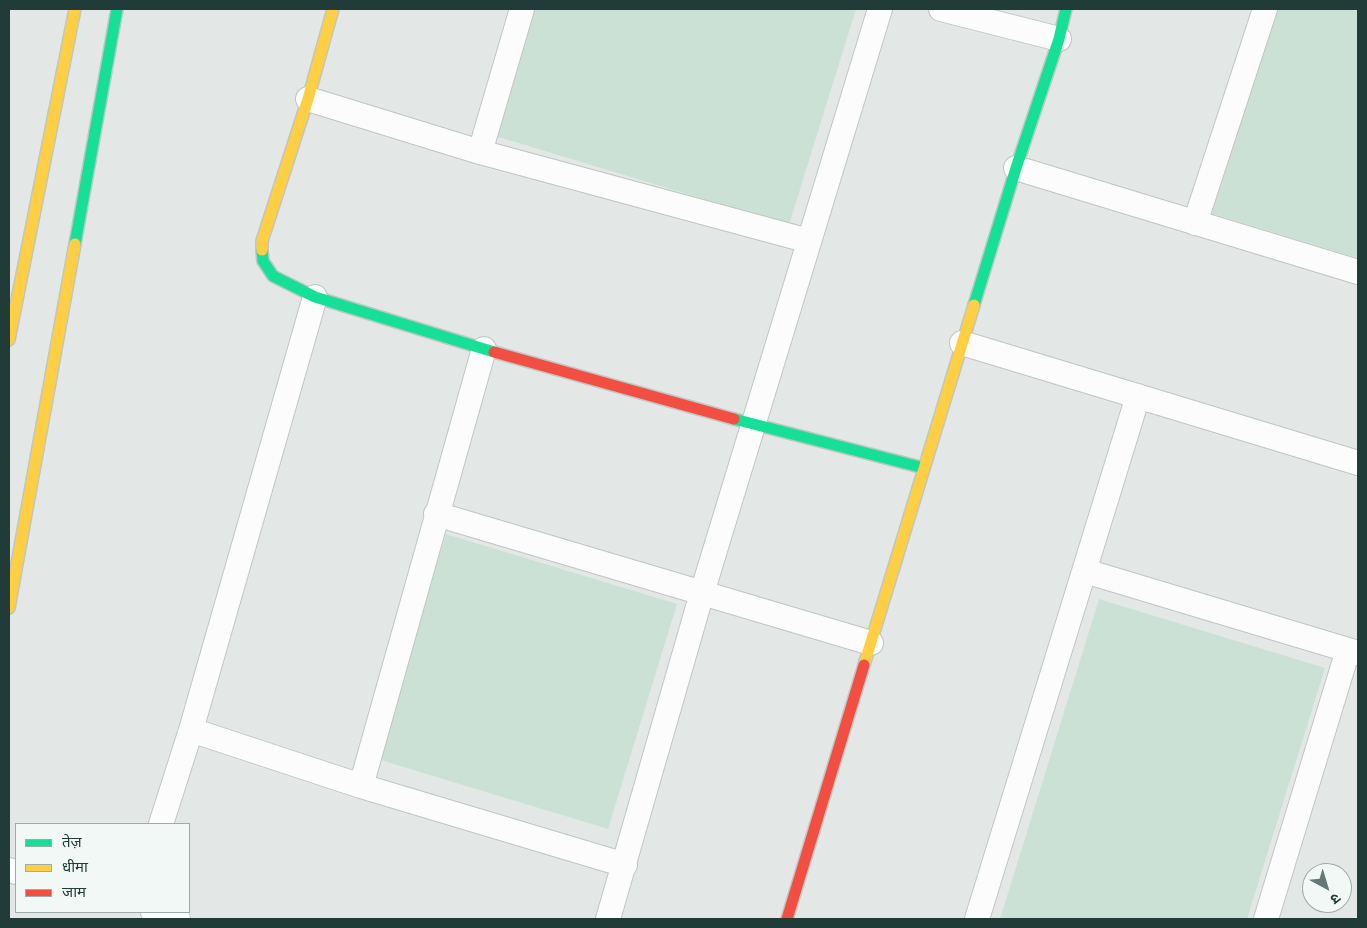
<!DOCTYPE html>
<meta charset="utf-8">
<style>
body{margin:0}
#map{position:relative;width:1367px;height:928px;overflow:hidden;background:#e3e8e7;font-family:"Roboto Condensed","Noto Sans Devanagari",sans-serif}
canvas{display:block}
.frame{position:absolute;inset:0;border:10px solid #213b38;pointer-events:none}
.legend{position:absolute;left:15px;top:823px;width:175px;height:90px;box-sizing:border-box;background:#f1f8f5;border:1px solid #9eaca9;margin:0;padding:6px 9px;list-style:none;font-size:15px;color:#213b38}
.legend li{display:flex;align-items:center;gap:10px;height:25px}
.legend b{width:25px;border:1px solid #9eaca9}
.north{position:absolute;left:1302px;top:863px;width:50px;height:50px;box-sizing:border-box;background:#f1f8f5;border:1px solid #9eaca9;border-radius:50%;rotate:141deg;font-size:14px;font-weight:700;line-height:20px;text-align:center;color:#213b38}
.north::after{content:'';display:block;margin:auto;width:18px;height:22px;background:#657875;clip-path:polygon(50% 0,100% 100%,50% 72%,0 100%)}
</style>
<div id="map">
<canvas width="1367" height="928"></canvas>
<div class="frame"></div>
<ul class="legend">
<li><b style="height:6px;background:#16e098"></b>तेज़</li>
<li><b style="height:6px;background:#ffcf43"></b>धीमा</li>
<li><b style="height:6px;background:#f24e42"></b>जाम</li>
</ul>
<div class="north">उ</div>
</div>
<script>
const g = document.querySelector('canvas').getContext('2d');
g.lineJoin = 'round';
function fill(path, color) { g.fillStyle = color; g.fill(path, 'evenodd'); }
const poly = rows => new Path2D(rows.map(r => 'M' + r).join(''));
function stroke(path, color, width, dash) { g.strokeStyle = color; g.lineWidth = width; g.lineCap = dash ? 'butt' : 'round'; g.setLineDash(dash || []); g.stroke(path); }
const green = poly([
 [530,9,856,9,789,225,492,135],
 [1273,9,1358,9,1358,258,1210,213],
 [446,534,677,604,608,829,377,759],
 [1099,599,1325,668,1247,919,1000,919]
]);
const street = poly([
 [941,9,1059,39],
 [308,99,480,152,809,241],
 [480,152,522,9],
 [1016,168,1358,272],
 [1195,223,1265,9],
 [962,343,1358,463],
 [436,514,871,643],
 [1085,571,1358,653],
 [191,730,361,786,625,865],
 [361,786,484,349],
 [161,824,191,730,315,297],
 [9,870,16,872],
 [153,912,178,919],
 [608,919,702,593,880,9],
 [977,919,1138,396],
 [1266,919,1348,650]
]);
const fast = poly([
 [75,244,117,9],
 [262,250,263,261,273,276,315,297,494,352],
 [974,305,1016,168,1059,39,1066,9],
 [734,419,924,468]
]);
const slow = poly([
 [262,250,262,241,308,99,333,9],
 [9,340,75,9],
 [9,608,75,244],
 [864,665,974,305]
]);
const jam = poly([
 [494,352,734,419],
 [787,919,864,665]
]);
fill(green, '#cce1d5');
stroke(street, '#c0c5c4', 26);
stroke(fast, '#bfc6c4', 14);
stroke(slow, '#bfc6c4', 14);
stroke(jam, '#bfc6c4', 14);
stroke(street, '#fbfcfb', 24);
stroke(fast, '#16e098', 11);
stroke(slow, '#ffcf43', 11);
stroke(jam, '#f24e42', 11);
</script>
